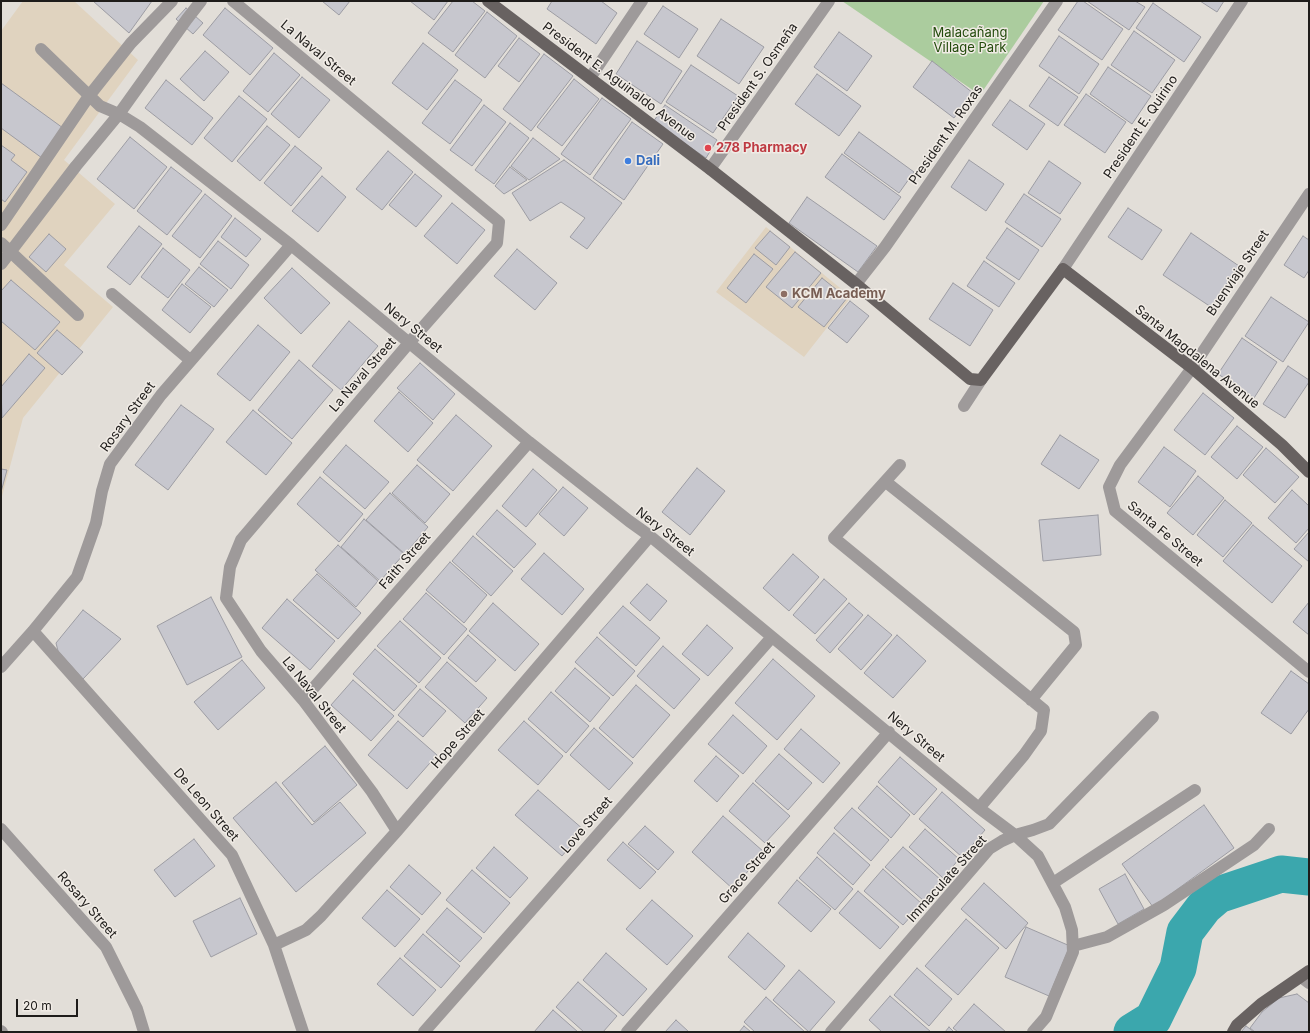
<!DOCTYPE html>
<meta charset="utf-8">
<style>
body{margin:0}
#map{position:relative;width:1310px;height:1033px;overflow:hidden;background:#e2ded8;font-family:Inter,sans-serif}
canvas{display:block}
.frame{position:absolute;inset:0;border:2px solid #1e1c1a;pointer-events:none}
.scale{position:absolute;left:16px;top:999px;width:62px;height:18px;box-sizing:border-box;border:2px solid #1e1c1a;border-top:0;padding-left:5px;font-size:12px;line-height:14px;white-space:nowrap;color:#1e1c1a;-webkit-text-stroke:3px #f0ebe5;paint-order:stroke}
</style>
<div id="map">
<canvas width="1310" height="1033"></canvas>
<div class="frame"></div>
<div class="scale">20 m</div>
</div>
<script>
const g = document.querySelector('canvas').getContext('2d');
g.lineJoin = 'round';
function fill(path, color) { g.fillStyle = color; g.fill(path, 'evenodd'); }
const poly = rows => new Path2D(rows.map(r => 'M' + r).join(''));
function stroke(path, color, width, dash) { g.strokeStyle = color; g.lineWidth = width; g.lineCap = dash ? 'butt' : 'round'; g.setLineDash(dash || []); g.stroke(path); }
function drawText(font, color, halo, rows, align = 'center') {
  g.font = font + ' Inter,sans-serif'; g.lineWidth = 3; g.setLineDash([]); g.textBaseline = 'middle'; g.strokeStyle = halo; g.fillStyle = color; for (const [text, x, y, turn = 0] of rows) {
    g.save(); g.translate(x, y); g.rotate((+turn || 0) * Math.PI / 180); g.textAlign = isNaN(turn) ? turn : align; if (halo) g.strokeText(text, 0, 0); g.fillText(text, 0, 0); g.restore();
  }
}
const education = poly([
 [23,1,74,1,138,60,64,160,115,204,64,265,113,307,23,418,1,500,1,31],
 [766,227,851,297,804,357,716,292]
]);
const green = poly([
 [842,1,1044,1,980,95]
]);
const river = poly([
 [1132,1032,1153,1019,1178,968,1185,932,1204,907,1218,895,1281,874,1309,877]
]);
const building = poly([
 [93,1,152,1,129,33,93,1],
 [322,1,350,1,339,15,322,1],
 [410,1,448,1,434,20,410,1],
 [453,1,472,1,485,11,453,52,428,33,453,1],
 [552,1,601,1,617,13,596,44,547,9,552,1],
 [1078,1,1083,1,1123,29,1102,60,1058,30,1078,1],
 [1087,1,1135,1,1145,7,1129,30,1087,1],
 [1200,1,1224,1,1217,12,1200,1],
 [1153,3,1201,37,1184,62,1136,28,1153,3],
 [663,6,698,29,679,58,644,34,663,6],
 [186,8,203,23,193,34,176,19,186,8],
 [225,8,273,48,250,75,203,35,225,8],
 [487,12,517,36,485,78,455,55,487,12],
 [721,19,764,47,739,84,697,56,721,19],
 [1134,31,1175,60,1152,93,1111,65,1134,31],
 [839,32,872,56,847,91,814,67,839,32],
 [1059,36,1099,64,1079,94,1039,66,1059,36],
 [519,38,540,54,519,82,498,66,519,38],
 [637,41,682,71,661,104,616,74,637,41],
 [423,43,458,70,427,110,392,83,423,43],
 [205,51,229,72,204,101,180,79,205,51],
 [274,53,300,75,268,112,243,91,274,53],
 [544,54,573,76,531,131,503,109,544,54],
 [932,61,973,93,954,118,913,87,932,61],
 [691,65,738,96,713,133,666,102,691,65],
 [1108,67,1151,96,1132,124,1090,94,1108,67],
 [817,74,861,106,839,136,795,104,817,74],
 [302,77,330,100,299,138,271,114,302,77],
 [1049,77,1078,97,1058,126,1029,106,1049,77],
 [574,79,599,99,562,146,537,127,574,79],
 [166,80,213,118,192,145,145,108,166,80],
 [455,80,482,100,450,144,422,123,455,80],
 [1,83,63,128,42,158,1,128,1,83],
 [1086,94,1126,122,1105,153,1064,125,1086,94],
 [239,96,267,119,232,162,204,138,239,96],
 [602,98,631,119,590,175,561,154,602,98],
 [1010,100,1045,124,1027,150,992,125,1010,100],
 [484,105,506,122,472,166,450,150,484,105],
 [665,105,717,140,706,158,653,122,665,105],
 [632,122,663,144,624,200,593,178,632,122],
 [510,123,529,138,494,184,475,170,510,123],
 [267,126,290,145,260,181,237,161,267,126],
 [859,132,914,172,899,193,844,153,859,132],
 [130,137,167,167,134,209,97,179,130,137],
 [533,138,560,159,529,180,511,166,533,138],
 [1,145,15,155,11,160,27,172,5,202,1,199,1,145],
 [295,146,322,168,291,206,264,183,295,146],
 [388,151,413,172,382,210,356,189,388,151],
 [842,154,901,197,884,220,825,177,842,154],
 [564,160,622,203,587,249,570,237,585,218,561,202,530,221,512,193,564,160],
 [969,160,1004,184,986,211,951,187,969,160],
 [1049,161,1081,183,1060,214,1028,193,1049,161],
 [171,167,202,191,167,235,137,211,171,167],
 [510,167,527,180,504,194,495,186,510,167],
 [415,174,442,196,416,227,389,205,415,174],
 [322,176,346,197,318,232,292,211,322,176],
 [205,194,232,216,200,258,172,236,205,194],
 [1024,194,1061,219,1042,247,1005,222,1024,194],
 [807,197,877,246,858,272,789,223,807,197],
 [452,203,485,230,457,264,424,236,452,203],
 [1128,208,1162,230,1142,260,1108,237,1128,208],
 [235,218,261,239,246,257,221,237,235,218],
 [139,226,162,244,130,285,107,267,139,226],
 [1007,228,1039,250,1019,280,986,258,1007,228],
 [770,231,790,247,776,265,755,248,770,231],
 [1191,233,1239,266,1211,307,1163,275,1191,233],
 [49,234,66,249,46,272,29,257,49,234],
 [1303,236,1309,240,1309,270,1304,278,1284,265,1303,236],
 [218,241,249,265,231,289,200,264,218,241],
 [163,248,190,270,168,298,141,277,163,248],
 [517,249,557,283,535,310,494,276,517,249],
 [795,252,821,273,792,308,766,287,795,252],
 [754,254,773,269,746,303,727,288,754,254],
 [984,261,1015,283,999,307,967,286,984,261],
 [199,267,228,290,214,307,185,284,199,267],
 [292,268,330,303,301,334,264,298,292,268],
 [822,278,847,298,824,327,798,307,822,278],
 [11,280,60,322,35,350,1,321,1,291,11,280],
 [953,283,993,310,970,346,929,319,953,283],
 [182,284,211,307,190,333,162,310,182,284],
 [1271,297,1309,322,1283,362,1245,336,1271,297],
 [850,301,869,316,847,343,828,328,850,301],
 [349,321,378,346,341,390,312,366,349,321],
 [258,325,290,352,250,401,217,374,258,325],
 [57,330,83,352,62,375,37,353,57,330],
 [1242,338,1277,362,1254,398,1218,374,1242,338],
 [29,354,45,368,2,418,1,387,29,354],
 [299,360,333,390,292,439,258,410,299,360],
 [420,363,455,394,433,420,397,388,420,363],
 [1288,366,1309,380,1309,382,1285,418,1263,404,1288,366],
 [399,392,433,423,408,452,374,421,399,392],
 [1203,393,1234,418,1205,455,1174,430,1203,393],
 [181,405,214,429,168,490,135,465,181,405],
 [253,410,292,443,266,475,226,442,253,410],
 [456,415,492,446,453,491,417,460,456,415],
 [1237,426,1263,447,1237,479,1211,457,1237,426],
 [1060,435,1099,460,1079,489,1041,464,1060,435],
 [346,445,389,482,365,509,323,472,346,445],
 [1164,447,1196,471,1170,507,1138,482,1164,447],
 [1266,448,1299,477,1275,503,1243,475,1266,448],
 [417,465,450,494,425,523,392,493,417,465],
 [697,468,725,491,690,535,662,512,697,468],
 [1,469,7,470,1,492,1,469],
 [533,469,557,490,526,527,502,506,533,469],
 [1198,476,1224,498,1193,535,1167,513,1198,476],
 [320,477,363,514,339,542,297,504,320,477],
 [563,487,588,508,564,536,539,514,563,487],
 [1292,490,1309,506,1309,528,1296,543,1268,518,1292,490],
 [390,493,428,527,405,554,366,520,390,493],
 [1225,500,1252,523,1223,557,1197,535,1225,500],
 [497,510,536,544,514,568,476,534,497,510],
 [1098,515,1101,555,1043,561,1039,520,1098,515],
 [364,519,404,554,380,581,341,547,364,519],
 [1253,525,1302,566,1272,603,1223,561,1253,525],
 [1309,532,1309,562,1294,549,1309,532],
 [473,536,513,571,491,596,452,561,473,536],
 [338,545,378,581,356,607,315,570,338,545],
 [544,553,584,589,562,615,521,579,544,553],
 [793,554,819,577,789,611,763,588,793,554],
 [450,562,487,595,464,623,426,590,450,562],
 [317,574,361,613,338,639,293,600,317,574],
 [824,579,847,599,815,634,793,615,824,579],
 [647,584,667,601,650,621,630,603,647,584],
 [426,593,467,629,444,655,403,619,426,593],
 [211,597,242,657,187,685,157,626,211,597],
 [287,599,335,641,310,670,262,628,287,599],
 [1309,602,1309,635,1293,622,1309,602],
 [493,603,539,644,515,671,469,631,493,603],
 [849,603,863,615,830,653,816,640,849,603],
 [623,606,660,638,636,666,599,633,623,606],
 [83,610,121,639,83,679,58,651,56,643,83,610],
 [868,615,892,635,861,670,838,649,868,615],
 [400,621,441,658,419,683,377,646,400,621],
 [707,625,733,648,708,676,682,654,707,625],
 [468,635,496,660,476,682,448,658,468,635],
 [897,635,926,661,893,698,864,673,897,635],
 [597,637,635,671,613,696,575,662,597,637],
 [663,646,700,679,674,709,637,676,663,646],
 [375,649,417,686,394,711,353,674,375,649],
 [773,659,815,696,777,740,735,703,773,659],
 [242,660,265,688,218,730,194,702,242,660],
 [447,662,487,698,465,723,425,687,447,662],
 [575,668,610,698,590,722,555,691,575,668],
 [1291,671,1309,684,1309,709,1291,734,1261,713,1291,671],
 [353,680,394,716,371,741,331,705,353,680],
 [636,685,670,715,633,758,599,728,636,685],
 [420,689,446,711,423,737,398,715,420,689],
 [551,692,589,726,566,753,528,719,551,692],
 [733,715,767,746,743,774,708,744,733,715],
 [398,721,437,755,407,789,368,755,398,721],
 [524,721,563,756,538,785,498,750,524,721],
 [594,728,633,763,609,790,570,755,594,728],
 [801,729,840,763,823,783,784,749,801,729],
 [325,746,357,785,314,822,282,783,325,746],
 [779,754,812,783,788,810,755,781,779,754],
 [716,756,739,776,717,802,694,781,716,756],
 [900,757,937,789,914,815,878,782,900,757],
 [276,782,312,825,340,802,366,833,296,892,233,818,276,782],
 [753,783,790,816,765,843,729,811,753,783],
 [877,786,910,815,891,838,858,808,877,786],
 [538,790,584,830,562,856,515,815,538,790],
 [942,792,985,830,962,857,919,819,942,792],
 [1204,805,1234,848,1153,907,1122,864,1204,805],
 [852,808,889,840,871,861,834,828,852,808],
 [723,816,764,852,733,889,692,852,723,816],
 [645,826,674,852,658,870,628,844,645,826],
 [925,829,959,859,943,878,909,847,925,829],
 [834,833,870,865,853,885,817,853,834,833],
 [194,839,215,866,175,897,154,870,194,839],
 [623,842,656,872,640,889,607,860,623,842],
 [494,847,528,878,510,898,476,868,494,847],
 [903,847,941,880,924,901,885,867,903,847],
 [817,857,853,889,835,910,799,878,817,857],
 [409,865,441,893,422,915,390,887,409,865],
 [883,869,922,904,903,925,864,891,883,869],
 [472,870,510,903,484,933,446,900,472,870],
 [1125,874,1144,909,1118,924,1099,889,1125,874],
 [797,880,831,909,811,932,778,903,797,880],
 [984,883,1028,923,1006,949,961,909,984,883],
 [387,890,420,919,395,947,362,918,387,890],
 [858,891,899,927,880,949,839,913,858,891],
 [240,898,257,934,211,957,193,921,240,898],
 [652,900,693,936,667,965,626,929,652,900],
 [447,908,482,938,460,962,426,932,447,908],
 [966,919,999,948,958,995,925,966,966,919],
 [1026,927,1070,946,1049,996,1005,977,1026,927],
 [748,933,785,966,765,990,728,957,748,933],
 [423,934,460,966,441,988,404,956,423,934],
 [606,953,647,989,623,1016,583,980,606,953],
 [400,958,436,990,413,1016,377,984,400,958],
 [917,968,952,999,929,1026,894,995,917,968],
 [799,970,835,1002,809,1032,773,1000,799,970],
 [578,982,617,1016,603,1032,584,1032,556,1007,578,982],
 [1297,994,1309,1003,1309,1032,1255,1032,1250,1028,1262,1012,1279,998,1297,994],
 [890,996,931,1032,882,1032,869,1020,890,996],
 [766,997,805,1032,755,1032,744,1022,766,997],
 [974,1004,1006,1032,958,1032,953,1028,974,1004],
 [553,1010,578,1032,534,1032,553,1010],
 [676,1020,689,1032,665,1032,676,1020],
 [744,1026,751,1032,739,1032,744,1026],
 [1246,1026,1254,1032,1241,1032,1246,1026],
 [949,1027,954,1032,945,1032,949,1027]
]);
const minor = poly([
 [233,1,499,222,497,243,409,343,241,540,230,567,226,598,261,651,303,700,372,792,397,831],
 [41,49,100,106,119,114,140,127,291,245,529,442,629,521,650,536,979,808,1015,835,1038,856,1065,907,1072,930,1073,952,1046,1017,1033,1032],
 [590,78,642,1],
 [710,169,829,1],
 [1309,194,1192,368,1120,465,1109,487,1115,511,1309,672],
 [1,225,89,96,131,43,172,1],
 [1,243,78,315],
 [1,264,76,166,119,114,187,19,201,1],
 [1063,269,1242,1],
 [856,284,885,247,1057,1],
 [112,294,190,360],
 [964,406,981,380],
 [900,465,834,538,1044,710,1041,731,1024,755,979,808],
 [886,482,1074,632,1076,645,1031,700],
 [33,631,232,855,274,945,303,1032],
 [1,667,33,631,77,577,96,523,102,491,110,464,161,395,291,245],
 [303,700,529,442],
 [1,829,106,947,137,1009,144,1032],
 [1053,883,1195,790],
 [274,945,306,930,321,916,397,831,650,536],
 [1073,946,1107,937,1164,905,1254,845,1269,829],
 [1301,977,1309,983],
 [1,1031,2,1032],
 [424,1032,772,637],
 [627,1032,889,732],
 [831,1032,989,849,1002,841,1015,835,1033,830,1049,824,1153,717]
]);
const major = poly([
 [488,1,710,169,856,284,970,379,981,380,1063,269,1192,368,1282,445,1309,472],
 [1233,1032,1237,1025,1261,1004,1309,971]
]);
const markers = [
 [708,148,4,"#e0444e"],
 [628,161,4,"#3f7fe0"],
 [784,294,4,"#8d6e63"]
];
const parkNames = [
 ["Malacañang",970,33],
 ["Village Park",970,48]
];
const streetNames = [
 ["La Naval Street",318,53,40],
 ["President S. Osmeña",758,77,-55],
 ["President E. Aguinaldo Avenue",619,82,37],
 ["President E. Quirino",1141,127,-56],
 ["President M. Roxas",946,135,-55],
 ["Buenviaje Street",1238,273,-56],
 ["Nery Street",413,328,39],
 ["Santa Magdalena Avenue",1197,357,39],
 ["La Naval Street",363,375,-49],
 ["Rosary Street",128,417,-54],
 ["Nery Street",665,532,38],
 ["Santa Fe Street",1165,534,40],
 ["Faith Street",405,561,-49],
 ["La Naval Street",314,695,51],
 ["Nery Street",916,737,40],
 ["Hope Street",458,739,-49],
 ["De Leon Street",206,805,49],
 ["Love Street",587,825,-49],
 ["Grace Street",747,873,-49],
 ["Immaculate Street",947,879,-48],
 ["Rosary Street",87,905,49]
];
const healthNames = [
 ["278 Pharmacy",716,148]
];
const shopNames = [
 ["Dali",636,161]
];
const educationNames = [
 ["KCM Academy",792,294]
];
fill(education, '#e0d3bf');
fill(green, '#abcc9e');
stroke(river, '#3ba7ad', 37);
fill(building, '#c7c7ce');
stroke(building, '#9c9ca3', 1);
stroke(minor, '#9e9a9a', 12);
stroke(major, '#686261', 12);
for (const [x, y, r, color] of markers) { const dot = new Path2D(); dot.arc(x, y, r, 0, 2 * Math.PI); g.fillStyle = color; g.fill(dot); stroke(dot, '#f0ebe5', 1.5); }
drawText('13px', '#224a0b', '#f0ebe5', parkNames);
drawText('13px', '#1e1c1a', '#f0ebe5', streetNames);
drawText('bold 13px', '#be3a42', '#f0ebe5', healthNames, 'left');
drawText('bold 13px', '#366cbe', '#f0ebe5', shopNames, 'left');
drawText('bold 13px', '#785e54', '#f0ebe5', educationNames, 'left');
</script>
